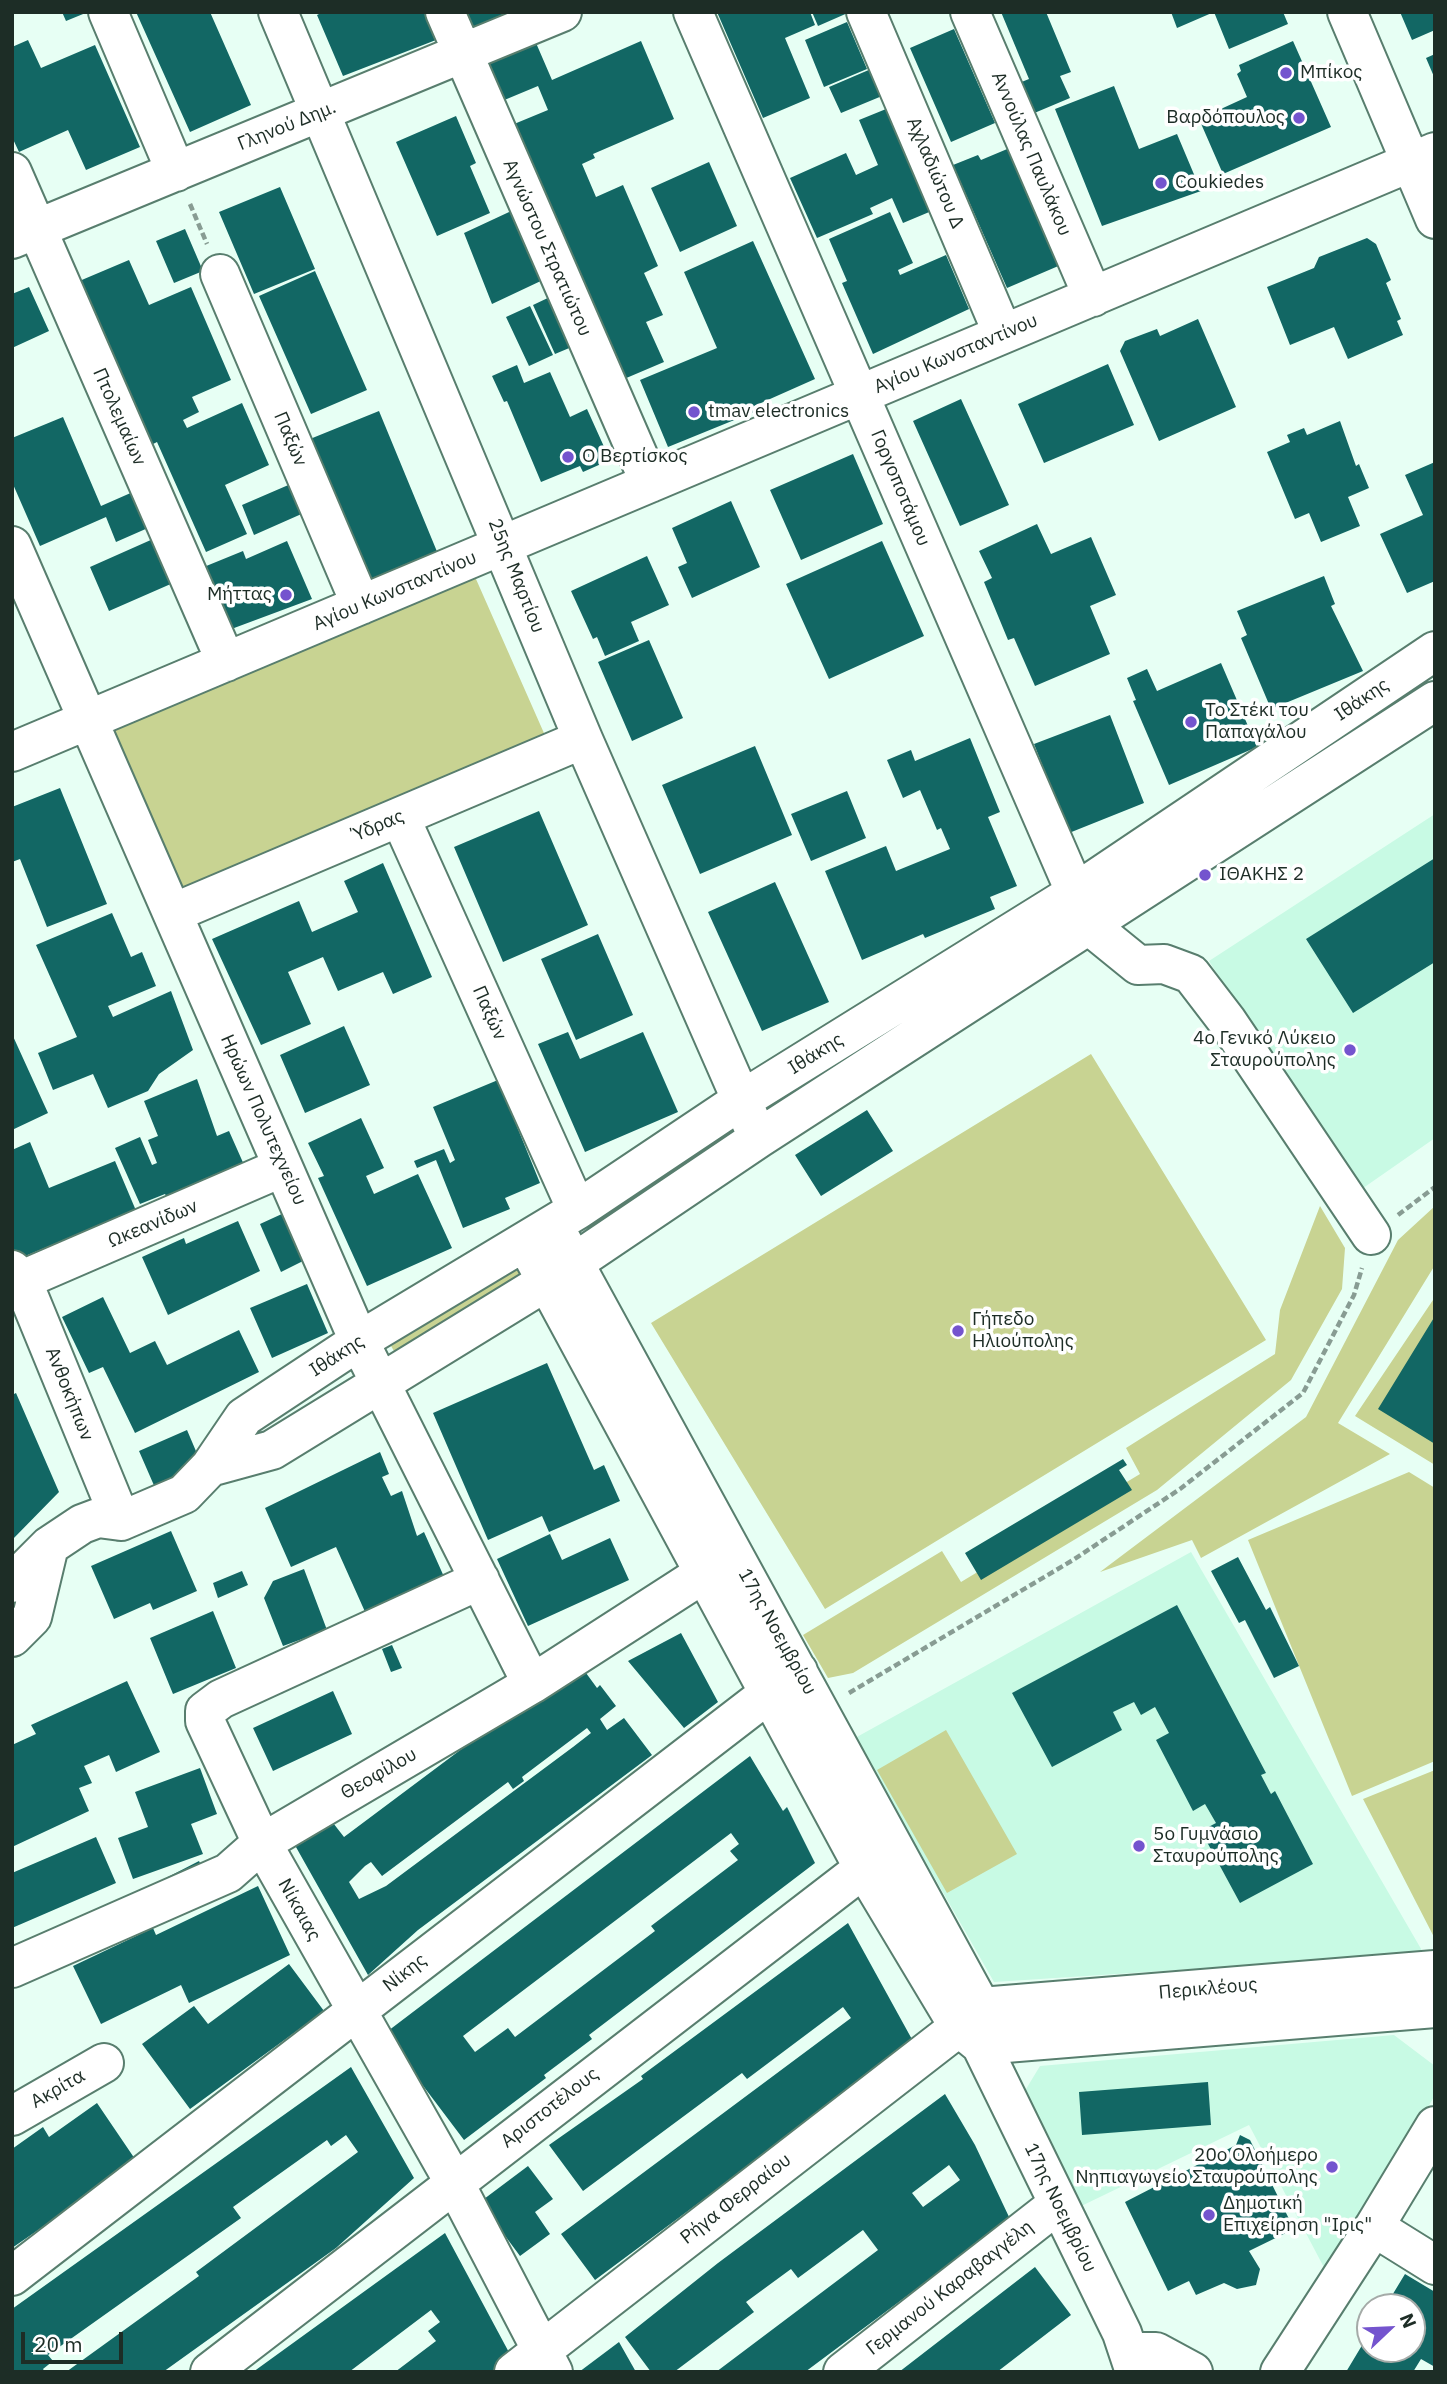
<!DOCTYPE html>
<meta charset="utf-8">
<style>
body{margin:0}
#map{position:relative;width:1447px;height:2384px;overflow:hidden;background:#e7fff4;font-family:"IBM Plex Sans",sans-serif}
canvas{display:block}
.frame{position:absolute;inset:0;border:14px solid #1d2d26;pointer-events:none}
.north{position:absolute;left:1356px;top:2293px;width:70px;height:70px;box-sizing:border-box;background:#fff;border:2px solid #a5aba8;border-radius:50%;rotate:67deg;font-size:19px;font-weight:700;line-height:28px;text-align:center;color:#1d2d26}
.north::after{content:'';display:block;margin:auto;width:24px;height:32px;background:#7454ce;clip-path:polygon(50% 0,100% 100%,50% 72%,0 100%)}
.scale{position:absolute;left:21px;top:2332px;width:102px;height:32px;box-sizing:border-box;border:4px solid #1d2d26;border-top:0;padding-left:9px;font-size:21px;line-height:24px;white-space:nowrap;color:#1d2d26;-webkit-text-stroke:5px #fff;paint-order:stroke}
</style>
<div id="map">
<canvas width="1447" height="2384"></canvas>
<div class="frame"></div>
<div class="north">N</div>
<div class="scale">20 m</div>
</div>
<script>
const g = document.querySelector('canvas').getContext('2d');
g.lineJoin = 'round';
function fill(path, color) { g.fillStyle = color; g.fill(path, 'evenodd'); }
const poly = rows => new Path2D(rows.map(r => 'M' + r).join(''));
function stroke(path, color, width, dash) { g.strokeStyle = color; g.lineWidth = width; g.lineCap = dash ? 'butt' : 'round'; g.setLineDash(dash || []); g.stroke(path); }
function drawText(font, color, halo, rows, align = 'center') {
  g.font = font + ' "IBM Plex Sans",sans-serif'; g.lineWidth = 7; g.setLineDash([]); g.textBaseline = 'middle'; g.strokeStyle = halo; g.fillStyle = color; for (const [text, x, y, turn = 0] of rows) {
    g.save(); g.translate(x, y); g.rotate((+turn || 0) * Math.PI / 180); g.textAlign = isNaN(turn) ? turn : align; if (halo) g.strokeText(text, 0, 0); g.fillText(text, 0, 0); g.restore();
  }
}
const built = poly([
 [1435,814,1435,1138,1356,1193,1209,961],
 [1191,1552,1424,1954,994,1982,855,1738],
 [1394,2035,1435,2066,1435,2095,1329,2277,1249,2125,1073,2210,1020,2099,1040,2066]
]);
const green = poly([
 [472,570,551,749,182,893,106,730],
 [1091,1054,1266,1340,825,1609,651,1323],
 [1320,1206,1345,1248,1342,1289,1291,1380,1157,1490,853,1673,828,1678,803,1635,942,1551,961,1582,1140,1474,1126,1448,1275,1354,1280,1310],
 [1435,1206,1435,1265,1338,1423,1390,1454,1201,1558,1192,1540,1100,1572,1306,1417,1398,1240],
 [520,1259,531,1279,402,1364,391,1346],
 [1435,1297,1435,1465,1355,1416],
 [1409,1472,1435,1488,1435,1761,1352,1796,1248,1540],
 [946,1730,1017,1854,947,1893,877,1770],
 [1435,1770,1435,1939,1363,1799]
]);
const building = poly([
 [62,12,88,12,66,21],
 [136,12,210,12,251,105,190,132],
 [323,12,424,12,436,40,343,76,317,15],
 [455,12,508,12,464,32],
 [717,12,810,12,815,25,785,38,810,98,763,118],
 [812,12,850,12,818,26],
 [1001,12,1046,12,1071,72,1060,76,1070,98,1032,114,1019,83,1029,79],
 [1171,12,1214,12,1177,28],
 [1214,12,1283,12,1288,24,1229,49],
 [1400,12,1435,12,1435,30,1412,40],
 [847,22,867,69,824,87,805,40],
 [954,29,995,123,951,142,910,48],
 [533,36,552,80,641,41,674,119,593,154,595,158,582,164,596,197,623,185,658,266,644,273,663,315,646,322,664,362,624,379,502,129,548,110,538,86,502,101,483,58],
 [28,40,41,68,95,45,140,147,86,170,68,130,19,152,12,137,12,47],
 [1293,41,1331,127,1223,174,1199,119,1247,97,1237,74,1241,71,1239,65],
 [1435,54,1435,79,1426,58],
 [871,69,882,96,841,113,829,87],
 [1114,86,1139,149,1177,134,1201,191,1102,226,1055,109],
 [891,107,934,210,903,223,892,198,870,208,873,214,817,238,790,178,846,153,856,175,878,165,859,120],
 [456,116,476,163,470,166,490,213,437,236,396,142],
 [1012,147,1063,264,1007,288,953,165,978,155,981,160],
 [709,162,737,226,680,252,651,188],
 [280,187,315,269,254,294,219,212],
 [522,206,545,279,492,304,464,233],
 [890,212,913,263,898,270,900,275,946,255,969,309,873,354,842,283,847,281,829,239],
 [185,229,203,271,174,283,156,241],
 [1367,238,1376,244,1391,280,1386,283,1401,319,1397,321,1403,335,1348,359,1334,327,1290,345,1267,287,1314,268,1319,257],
 [753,241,815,379,752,407,754,412,668,447,640,380,717,348,684,272],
 [129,260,149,305,191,287,231,380,192,397,199,412,183,420,187,428,242,403,269,465,225,485,247,534,206,552,157,442,147,447,77,282],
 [315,271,367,390,311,414,259,296],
 [29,287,49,331,12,348,12,294],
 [552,296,574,346,555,354,533,305],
 [530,306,553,355,529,366,506,317],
 [1198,319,1236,407,1159,441,1120,351,1125,341,1157,329,1160,336],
 [1108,364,1134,425,1044,463,1018,404],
 [517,365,524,383,550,372,570,417,587,409,610,460,583,472,580,466,541,482,507,401,504,402,492,376],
 [961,399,1009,505,960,526,913,421],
 [379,411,438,554,369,582,310,439],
 [63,417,101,506,142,488,157,524,116,542,106,517,40,546,12,482,12,438],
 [1340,421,1356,466,1359,464,1369,488,1348,497,1360,526,1321,542,1309,513,1295,519,1267,452,1290,442,1287,435,1304,428,1307,435],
 [853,454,883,524,801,560,770,490],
 [1435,462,1435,581,1407,593,1380,534,1423,515,1405,475],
 [293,483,306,512,254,535,242,505],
 [731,501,760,567,692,598,678,567,687,563,672,528],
 [1037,524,1051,554,1091,537,1116,595,1090,606,1110,654,1035,686,1014,638,1008,640,984,582,992,578,979,551],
 [153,539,173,583,109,611,90,567],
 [287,541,312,599,218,634,194,571,243,551,246,559],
 [882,541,924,636,829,679,786,584],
 [647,556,669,605,631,622,639,641,605,656,597,637,593,639,571,591],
 [1324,576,1335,604,1331,606,1363,671,1271,709,1241,638,1247,635,1237,611],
 [649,640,683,718,632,741,598,662],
 [1221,663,1257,747,1169,785,1133,701,1136,700,1127,678,1147,669,1157,691],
 [1110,715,1144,803,1069,833,1034,744],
 [970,738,1000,812,988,817,1017,886,990,897,995,909,925,938,923,934,862,960,825,871,886,846,896,871,950,849,941,828,937,830,920,790,903,798,887,760,911,750,915,761],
 [755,746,792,835,700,874,662,785],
 [60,788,107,904,47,927,20,859,12,862,12,807],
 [847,791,866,838,811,861,791,814],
 [539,811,588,925,503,962,454,847],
 [1435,858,1435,962,1353,1013,1306,939],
 [383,863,432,977,393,994,383,972,338,991,323,957,288,972,311,1024,261,1045,212,939,299,901,312,932,358,912,344,881],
 [775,882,829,1002,762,1031,708,912],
 [112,913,131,957,142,952,156,986,108,1006,113,1017,171,991,193,1050,159,1074,148,1091,108,1108,93,1074,53,1090,38,1053,77,1037,36,945],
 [598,934,633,1015,576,1040,541,959],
 [344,1026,370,1085,305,1113,280,1055],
 [568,1032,580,1059,643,1032,678,1112,585,1152,538,1044],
 [12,1034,48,1113,12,1130],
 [197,1079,217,1136,229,1131,245,1167,168,1199,165,1194,140,1204,115,1148,140,1137,152,1165,157,1163,148,1140,158,1136,144,1101],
 [498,1080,540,1183,505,1198,510,1209,463,1228,436,1160,417,1168,414,1161,444,1149,450,1163,455,1160,433,1107],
 [867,1110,893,1151,821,1196,795,1155],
 [361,1118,384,1168,366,1176,374,1194,418,1174,452,1248,367,1286,318,1178,324,1176,308,1143],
 [30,1142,49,1188,115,1161,137,1213,65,1244,64,1240,18,1259,12,1246,12,1150],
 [284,1213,305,1260,281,1272,260,1224],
 [238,1221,260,1271,168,1315,142,1257,184,1238,186,1244],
 [307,1284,328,1333,272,1358,250,1308],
 [103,1297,130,1353,155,1341,167,1365,239,1330,259,1372,135,1433,103,1367,89,1373,62,1317],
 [1435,1316,1435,1444,1378,1409],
 [547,1363,594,1470,604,1465,620,1501,549,1532,542,1516,488,1540,433,1413],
 [16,1393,59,1492,12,1540,12,1395],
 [187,1430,204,1470,156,1490,139,1451],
 [380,1452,389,1474,382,1477,391,1496,402,1491,417,1536,424,1532,445,1579,366,1614,336,1547,291,1567,265,1508],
 [1123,1459,1127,1465,1119,1470,1132,1490,981,1580,965,1553],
 [171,1531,197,1591,153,1610,150,1603,114,1619,91,1566],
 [550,1534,562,1560,610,1538,629,1580,528,1626,497,1559],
 [1238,1557,1266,1610,1270,1607,1299,1666,1274,1678,1245,1620,1239,1623,1211,1571],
 [304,1569,327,1630,283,1646,264,1598,273,1581],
 [242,1571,248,1585,218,1598,213,1583],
 [1177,1605,1266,1773,1261,1775,1271,1794,1275,1791,1313,1864,1240,1903,1201,1831,1216,1823,1205,1804,1193,1811,1156,1740,1169,1733,1155,1707,1141,1715,1134,1702,1113,1712,1122,1730,1052,1767,1012,1693],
 [213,1611,236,1668,173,1694,150,1638],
 [681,1633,718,1702,684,1728,628,1661],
 [392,1645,402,1668,391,1672,382,1649],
 [578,1662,597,1688,600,1685,616,1706,600,1719,607,1730,624,1718,652,1755,418,1930,368,1975,292,1840,330,1819,344,1837],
 [587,1728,591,1733,573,1747,386,1886,359,1899,349,1882,365,1866,371,1862,382,1876,508,1782,513,1789,524,1781,522,1777],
 [127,1681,160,1752,116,1772,109,1755,84,1766,92,1783,79,1788,89,1811,12,1847,12,1745,36,1734,31,1725],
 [333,1691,352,1734,273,1771,253,1728],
 [750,1756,783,1811,787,1807,815,1863,589,2035,592,2039,544,2075,546,2078,464,2140,384,2034],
 [731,1833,739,1844,730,1851,738,1860,651,1926,655,1931,515,2037,508,2028,475,2052,463,2036],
 [200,1768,217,1814,191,1824,203,1854,133,1879,118,1838,148,1827,135,1792],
 [96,1837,116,1883,12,1928,12,1873],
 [199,1861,204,1871,173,1887,168,1877],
 [258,1886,290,1955,189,2003,181,1985,101,2024,73,1966,153,1928,156,1935],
 [848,1923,914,2043,595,2280,561,2234,851,2018,843,2007,747,2079,742,2073,583,2191,549,2145,643,2079,641,2076],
 [289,1964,324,2011,190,2109,142,2044,194,2006,208,2024],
 [351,2067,414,2178,336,2248,163,2372,66,2372,199,2276,196,2272,358,2152,346,2135,331,2146,327,2140,233,2207,241,2218,48,2355,53,2361,43,2369,45,2372,12,2372,12,2309],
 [1208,2082,1211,2125,1082,2135,1079,2092],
 [945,2094,975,2145,1010,2219,805,2372,716,2372,878,2250,863,2230,798,2278,791,2269,746,2302,754,2312,674,2372,651,2372,625,2337,718,2263],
 [949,2165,960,2180,923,2207,912,2193],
 [97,2103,137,2162,12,2248,12,2149,43,2127,49,2137],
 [1240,2135,1250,2140,1294,2229,1249,2251,1260,2269,1256,2285,1237,2289,1224,2283,1196,2295,1189,2281,1168,2291,1125,2202,1236,2145],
 [528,2166,553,2199,535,2212,550,2234,520,2256,480,2202],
 [445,2233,512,2358,493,2372,395,2372,436,2341,428,2331,440,2322,431,2310,349,2372,253,2372],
 [1035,2267,1071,2315,997,2372,899,2372],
 [1405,2274,1435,2292,1435,2367,1421,2359,1413,2372,1346,2372,1370,2332,1370,2349,1412,2349,1412,2307,1385,2307],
 [619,2342,636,2372,579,2372]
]);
const path = poly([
 [190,204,207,244],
 [1398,1215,1435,1187],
 [849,1693,1073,1560,1180,1489,1303,1393,1354,1295,1362,1268]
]);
const minor = poly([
 [108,12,176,172],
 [278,12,583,739,752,1124],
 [445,12,650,483],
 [693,12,1090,926,1138,965,1164,964,1191,974,1227,1021,1371,1235],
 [866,12,1003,334],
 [970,12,1093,297],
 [1347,12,1435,219],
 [12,172,226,662],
 [12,239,562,12],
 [220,274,361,605],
 [12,546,359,1341,532,1684],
 [12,752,1435,152],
 [400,817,577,1210],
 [173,913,583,739],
 [562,1241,981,2007,981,2045],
 [534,1258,863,1867,959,2027,981,2045,1122,2333,1135,2372],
 [12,1270,22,1280,121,1521],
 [22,1280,283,1167],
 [210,1467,272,1450,547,1281,759,1138,1435,701],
 [480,1580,221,1699,205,1711,205,1721,262,1843,454,2182,553,2372],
 [12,1583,49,1546,82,1524,98,1518,121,1521,184,1494,210,1467,244,1417,359,1341,577,1210,740,1101,1075,893,1435,651],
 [12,1637,32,1617,49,1546],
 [12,1968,228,1873,262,1843,532,1684,723,1561],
 [981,2007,1435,1970],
 [981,2045,1435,2008],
 [12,2116,104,2063],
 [1374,2227,1435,2265],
 [12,2276,798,1671],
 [1129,2352,1156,2352,1193,2372],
 [210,2372,885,1852],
 [514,2372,959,2027],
 [843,2372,1058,2204],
 [1280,2372,1374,2227,1435,2126]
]);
const markers = [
 [1286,73,7,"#7454ce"],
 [1299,118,7,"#7454ce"],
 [1161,183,7,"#7454ce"],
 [694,412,7,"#7454ce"],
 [568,457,7,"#7454ce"],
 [286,595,7,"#7454ce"],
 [1191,722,7,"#7454ce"],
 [1205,875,7,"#7454ce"],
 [1350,1050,7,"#7454ce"],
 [958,1331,7,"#7454ce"],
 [1139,1846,7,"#7454ce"],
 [1332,2167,7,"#7454ce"],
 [1209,2215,7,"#7454ce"]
];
const poiNames = [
 ["Μπίκος",1300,73],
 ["Βαρδόπουλος",1285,118,"right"],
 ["Coukiedes",1175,183],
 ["tmav electronics",708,412],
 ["Ο Βερτίσκος",582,457],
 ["Μήττας",272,595,"right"],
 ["Το Στέκι του",1205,711],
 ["Παπαγάλου",1205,733],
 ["ΙΘΑΚΗΣ 2",1219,875],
 ["4ο Γενικό Λύκειο",1336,1039,"right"],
 ["Σταυρούπολης",1336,1061,"right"],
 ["Γήπεδο",972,1320],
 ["Ηλιούπολης",972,1342],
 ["5ο Γυμνάσιο",1153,1835],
 ["Σταυρούπολης",1153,1857],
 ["20ο Ολοήμερο",1318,2156,"right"],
 ["Νηπιαγωγείο Σταυρούπολης",1318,2178,"right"],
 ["Δημοτική",1223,2204],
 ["Επιχείρηση \"Ιρις\"",1223,2226]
];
const streetNames = [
 ["Γληνού Δημ.",287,126,-22],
 ["Αννούλας Παυλάκου",1031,154,67],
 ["Αχλαδιώτου Δ",935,173,67],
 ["Αγνώστου Στρατιώτου",547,248,66],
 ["Αγίου Κωνσταντίνου",956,354,-23],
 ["Πτολεμαίων",119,417,66],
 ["Παξών",290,439,67],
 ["Γοργοποτάμου",900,488,67],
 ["25ης Μαρτίου",516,576,68],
 ["Αγίου Κωνσταντίνου",395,591,-23],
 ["Ιθάκης",1362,700,-34],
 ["Ύδρας",378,826,-23],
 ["Παξών",489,1013,66],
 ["Ιθάκης",816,1054,-32],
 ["Ηρώων Πολυτεχνείου",263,1120,66],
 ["Ωκεανίδων",153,1224,-23],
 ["Ιθάκης",337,1356,-33],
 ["Ανθοκήπων",69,1394,68],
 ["17ης Νοεμβρίου",777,1632,61],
 ["Θεοφίλου",379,1774,-30],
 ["Νίκαιας",299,1910,61],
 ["Νίκης",405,1973,-38],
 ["Περικλέους",1208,1989,-5],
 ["Ακρίτα",58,2089,-30],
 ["Αριστοτέλους",550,2108,-38],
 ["Ρήγα Φερραίου",736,2199,-38],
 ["17ης Νοεμβρίου",1060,2208,64],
 ["Γερμανού Καραβαγγέλη",950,2288,-38]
];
fill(built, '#c8fae4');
fill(green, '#c8d392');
fill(building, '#126764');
stroke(minor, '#587e6e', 42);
stroke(path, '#889c93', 4.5, [7, 3.5]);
stroke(minor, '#fff', 38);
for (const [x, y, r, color] of markers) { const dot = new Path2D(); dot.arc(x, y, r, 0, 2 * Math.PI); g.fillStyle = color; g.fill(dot); stroke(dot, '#fff', 2.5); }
drawText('19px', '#1d2d26', '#fff', poiNames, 'left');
drawText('19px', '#1d2d26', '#fff', streetNames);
</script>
